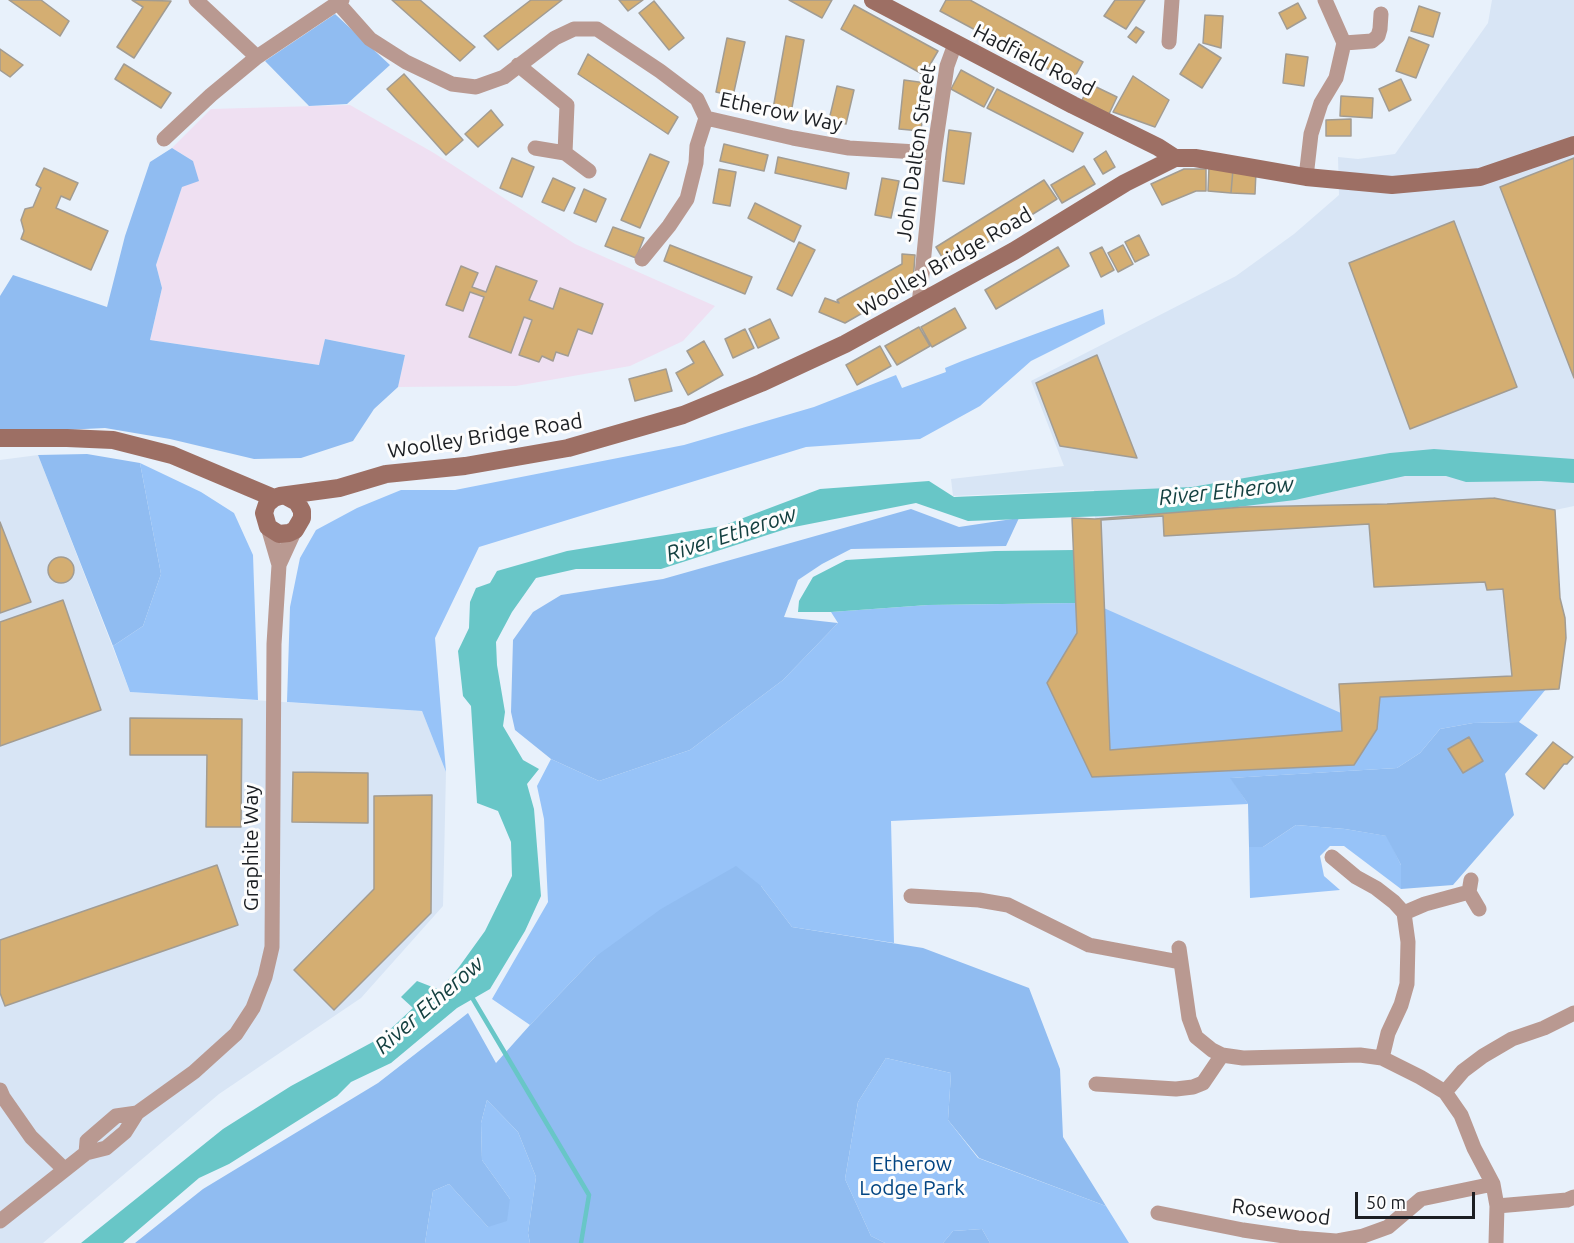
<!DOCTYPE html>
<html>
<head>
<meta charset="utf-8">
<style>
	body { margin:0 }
	#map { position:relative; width:1574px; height:1243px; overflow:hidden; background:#e8f1fb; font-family:Ubuntu,sans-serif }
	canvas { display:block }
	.scale { position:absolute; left:1355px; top:1192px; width:120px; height:27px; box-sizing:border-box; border:3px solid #1b1e22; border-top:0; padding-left:8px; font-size:18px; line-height:21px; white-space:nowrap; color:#1b1e22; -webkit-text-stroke:4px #fdfdfd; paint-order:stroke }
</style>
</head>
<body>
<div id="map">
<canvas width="1574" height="1243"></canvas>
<div class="scale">50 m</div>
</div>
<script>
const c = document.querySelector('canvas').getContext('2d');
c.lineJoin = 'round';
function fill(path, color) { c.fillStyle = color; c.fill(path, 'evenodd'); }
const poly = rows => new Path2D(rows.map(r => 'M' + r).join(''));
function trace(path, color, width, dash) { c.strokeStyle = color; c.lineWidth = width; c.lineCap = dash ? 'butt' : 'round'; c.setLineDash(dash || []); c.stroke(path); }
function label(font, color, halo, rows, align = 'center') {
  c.font = font + ' Ubuntu,sans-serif'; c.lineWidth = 6; c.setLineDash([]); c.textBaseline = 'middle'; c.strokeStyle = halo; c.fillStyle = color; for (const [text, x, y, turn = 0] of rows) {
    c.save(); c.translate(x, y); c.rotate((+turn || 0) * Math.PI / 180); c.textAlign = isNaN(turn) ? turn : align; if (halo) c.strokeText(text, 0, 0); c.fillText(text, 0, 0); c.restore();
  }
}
fill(poly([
	[1492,0,1574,0,1574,506,1555,510,1560,598,1565,618,1566,638,1559,689,1380,697,1377,729,1077,633,1072,518,1095,519,1094,490,953,496,951,479,1064,466,1031,381,1236,276,1294,234,1339,195,1338,157,1358,159,1395,154,1488,23],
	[38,455,130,692,422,711,446,772,443,906,361,998,219,1094,43,1243,0,1243,0,460]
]), '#d8e5f5');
fill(poly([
	[350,105,434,153,575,244,715,306,683,341,630,366,516,386,398,387,405,355,325,339,320,365,150,340,162,288,156,265,182,187,193,161,172,148,211,109]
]), '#efe0f2');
fill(poly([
	[1103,309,1105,324,1031,361,980,406,920,439,806,447,479,547,435,638,446,772,422,711,287,702,290,607,300,558,316,530,357,508,401,490,455,490,684,445,814,407,896,375,902,388,946,372,945,368,962,361],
	[140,463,201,492,234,513,253,555,258,700,130,692,113,646,143,626,161,574],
	[1076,603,1097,605,1377,729,1380,697,1546,689,1519,722,1473,723,1440,729,1420,753,1397,768,1231,778,1248,804,891,821,894,943,792,927,761,886,595,957,530,1025,492,999,548,902,544,819,537,786,551,759,599,781,690,750,783,680,838,623,831,612,928,605],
	[1296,825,1345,829,1387,836,1401,865,1401,889,1344,846,1330,846,1320,856,1324,876,1340,890,1250,898,1249,847,1263,847],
	[886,1058,951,1073,948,1120,978,1158,1106,1206,1129,1243,990,1243,982,1229,953,1231,943,1243,885,1243,871,1236,845,1179,858,1102],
	[487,1100,518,1132,536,1177,528,1233,530,1243,425,1243,433,1191,449,1184,488,1227,510,1199,482,1160,481,1123]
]), '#97c3f8');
fill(poly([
	[335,14,390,65,347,104,309,106,265,61],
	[172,148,193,161,199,181,182,187,156,265,162,288,150,340,319,365,325,339,405,355,398,387,374,409,353,441,301,458,254,459,170,439,105,428,0,433,0,296,13,275,107,307,125,236,150,162],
	[87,454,140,463,161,574,143,626,113,646,38,455],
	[911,509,959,527,1019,518,1006,546,851,549,822,564,798,580,784,617,838,623,783,680,690,750,599,781,551,759,515,730,511,712,513,640,533,612,561,595,663,579],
	[1519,722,1538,735,1505,774,1514,815,1453,885,1401,889,1401,865,1386,836,1345,829,1296,825,1263,847,1249,847,1248,804,1230,778,1397,768,1420,753,1440,729,1473,723],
	[736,866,761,886,792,927,923,948,1029,988,1060,1069,1063,1137,1106,1206,979,1158,948,1120,951,1073,886,1058,858,1102,845,1179,871,1236,885,1243,530,1243,528,1233,536,1177,518,1132,487,1100,481,1123,482,1160,510,1199,507,1221,488,1227,449,1184,433,1191,425,1243,135,1243,203,1189,378,1083,468,1013,496,1063,530,1025,595,957,661,909],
	[982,1229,990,1243,943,1243,953,1231]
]), '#90bcf1');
fill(poly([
	[1434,449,1574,459,1574,483,1541,481,1466,482,1446,476,1405,476,1295,500,1188,513,968,521,916,503,789,528,661,569,576,569,536,578,512,612,496,642,497,665,505,712,503,726,523,760,539,769,527,784,534,809,541,896,525,931,490,989,457,1008,391,1063,351,1082,337,1096,229,1164,199,1178,123,1243,81,1243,223,1129,291,1086,382,1037,413,1008,401,997,417,981,440,990,459,967,485,931,512,876,511,842,498,811,477,803,471,706,463,696,458,651,469,628,470,602,476,588,490,583,497,571,567,551,722,526,820,489,929,481,954,497,1192,487,1390,453],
	[1074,550,1076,603,928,605,831,612,798,612,799,601,813,577,846,560,995,551]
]), '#68c6c7');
trace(poly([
	[470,994,589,1195,581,1243]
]), '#68c6c7', 4.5);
const building = poly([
	[9,0,41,0,69,21,60,36,9,0],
	[132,0,171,1,134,58,117,47,143,7,132,0],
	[392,0,420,0,475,47,460,61,392,0],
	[531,0,562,0,498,50,484,36,531,0],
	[619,0,643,0,628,11,619,0],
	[789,0,832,0,822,18,789,0],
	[946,0,970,0,1083,62,1072,82,940,11,946,0],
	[1115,0,1145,0,1126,29,1104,16,1115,0],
	[654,1,684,38,669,50,639,13,654,1],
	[1298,3,1306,18,1287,29,1279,13,1298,3],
	[854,5,938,51,924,75,841,29,854,5],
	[1419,6,1440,13,1433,37,1411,31,1419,6],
	[1205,15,1223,16,1221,48,1203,43,1205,15],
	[1136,27,1144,32,1136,43,1128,37,1136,27],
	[786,36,804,40,791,113,773,109,786,36],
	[1409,37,1429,45,1416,78,1396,71,1409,37],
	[727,38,745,42,733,96,716,92,727,38],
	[1199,44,1221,58,1202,88,1180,74,1199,44],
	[0,49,23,65,10,77,0,70,0,49],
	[588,54,678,117,668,134,578,74,588,54],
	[1286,54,1308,57,1304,86,1283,83,1286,54],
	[124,64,171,93,161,108,115,79,124,64],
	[961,70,994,88,984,107,951,89,961,70],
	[404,74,463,140,446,155,387,89,404,74],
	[1133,76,1169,100,1155,127,1113,112,1133,76],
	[1401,79,1411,100,1389,111,1379,89,1401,79],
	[904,80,926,83,921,131,899,129,904,80],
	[1090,84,1117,97,1109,114,1082,100,1090,84],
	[837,86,854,90,846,124,829,120,837,86],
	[997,89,1083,133,1073,152,987,108,997,89],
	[1341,96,1373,98,1372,118,1340,116,1341,96],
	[491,110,503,125,478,147,465,134,491,110],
	[1351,119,1351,136,1326,136,1326,120,1351,119],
	[949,130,971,133,964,184,943,181,949,130],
	[724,144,768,155,764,171,720,161,724,144],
	[1106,151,1115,167,1103,174,1094,159,1106,151],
	[650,154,669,162,640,228,621,220,650,154],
	[778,157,849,173,846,189,775,173,778,157],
	[512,158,534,167,522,197,500,188,512,158],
	[1574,158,1574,378,1500,187,1574,158],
	[1084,166,1095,184,1062,203,1051,185,1084,166],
	[1209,167,1233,169,1231,193,1208,191,1209,167],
	[44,168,78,183,70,200,61,196,56,208,108,231,91,270,21,239,24,231,21,220,25,209,33,207,41,188,36,185,44,168],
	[719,169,736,172,730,206,713,203,719,169],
	[1184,169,1206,169,1206,191,1196,191,1162,205,1151,184,1184,169],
	[1233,169,1256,171,1255,194,1231,193,1233,169],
	[553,178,575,188,564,211,542,202,553,178],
	[882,178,899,181,891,218,875,215,882,178],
	[1044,180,1057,199,948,267,936,247,1044,180],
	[584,189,606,199,596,222,574,213,584,189],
	[755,203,801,226,794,242,748,218,755,203],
	[1454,221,1517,387,1410,429,1349,263,1454,221],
	[613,227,644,238,636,258,605,246,613,227],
	[1139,235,1149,255,1135,262,1125,242,1139,235],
	[799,242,815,250,792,296,777,289,799,242],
	[670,245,752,277,745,294,664,261,670,245],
	[1123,245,1133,264,1118,272,1108,253,1123,245],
	[1058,247,1069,266,996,309,985,290,1058,247],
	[1102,247,1114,270,1101,277,1090,253,1102,247],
	[902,254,915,255,913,284,845,323,819,312,825,298,839,303,837,300,902,264,902,254],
	[461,266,478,273,472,287,486,292,496,266,537,281,529,300,553,309,560,288,603,304,592,334,578,329,568,356,556,352,553,361,542,356,539,362,519,355,532,320,524,317,511,353,469,337,484,297,470,292,463,311,446,305,461,266],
	[955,308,966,328,932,347,921,327,955,308],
	[770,319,779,338,758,348,749,329,770,319],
	[919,327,930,346,897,365,885,346,919,327],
	[745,329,754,348,733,358,725,339,745,329],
	[704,341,723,375,688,395,676,373,694,363,687,351,704,341],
	[880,346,891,366,857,385,846,365,880,346],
	[1097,355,1137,458,1060,446,1036,383,1097,355],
	[666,369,672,391,635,401,629,379,666,369],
	[1494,498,1555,510,1560,598,1565,618,1566,638,1559,689,1380,697,1377,729,1354,765,1092,777,1047,683,1077,633,1072,518,1095,519,1243,507,1387,504,1494,498],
	[1163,516,1164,536,1369,524,1374,587,1485,582,1487,590,1503,589,1512,676,1339,684,1342,731,1110,750,1101,520,1163,516],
	[0,522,31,602,0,613,0,522],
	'48 570a13 13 0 1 1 26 0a13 13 0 1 1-26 0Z',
	[63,600,101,710,0,746,0,622,63,600],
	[130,718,242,719,241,827,206,827,207,755,130,755,130,718],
	[1469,737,1483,761,1463,773,1448,749,1469,737],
	[1553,742,1573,757,1567,764,1564,764,1544,789,1526,774,1553,742],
	[293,772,368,773,368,823,292,822,293,772],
	[432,795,431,913,334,1010,294,970,374,889,374,796,432,795],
	[217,865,238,925,5,1006,0,993,0,940,217,865]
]);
fill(building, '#d4ae72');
trace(building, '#a29c92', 1.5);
trace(poly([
	[196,0,257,57],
	[338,3,370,39,406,62,452,84,476,87,504,77,555,38,574,29,597,29,660,71,697,99,706,118,793,138,849,148,934,153],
	[1169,42,1172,0],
	[1344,43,1372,41,1378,36,1380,29,1381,14],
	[518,65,567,105,565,153],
	[164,139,211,95,257,57,342,0],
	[535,148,565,153,589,171],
	[1306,177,1311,134,1321,103,1336,78,1344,43,1325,0],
	[642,259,669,226,687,199,696,163,697,146,706,118],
	[919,305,934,153,947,66,955,44],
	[268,527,279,565],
	[1332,857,1356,877,1376,888,1394,902,1404,913,1408,942,1407,984,1401,1005,1388,1033,1382,1058],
	[1469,892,1479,909],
	[911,896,979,900,1008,905,1089,945,1180,962],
	[1404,913,1425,904,1469,892,1471,880],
	[1179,948,1189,1018,1196,1037,1212,1050,1222,1055,1243,1058,1360,1055,1382,1058,1420,1077,1445,1092,1461,1115,1474,1148,1493,1184,1497,1206,1496,1243],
	[1096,1084,1176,1089,1193,1087,1203,1083,1222,1055],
	[0,1090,3,1097,31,1137,64,1169],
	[1445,1092,1463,1071,1483,1056,1512,1039,1544,1028,1574,1013],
	[86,1153,87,1141,116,1116,137,1113],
	[1497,1206,1567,1200,1574,1197],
	[1158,1213,1243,1230,1298,1238,1336,1241,1363,1236,1388,1227,1421,1199,1493,1184],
	[0,1221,86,1153,106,1148,125,1132,137,1113,194,1072,236,1034,253,1008,265,977,272,947,274,644,279,565,295,530]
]), '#b99991', 15);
trace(poly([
	[873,0,1073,105,1158,147,1175,158],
	[0,438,67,438,113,440,172,455,274,498],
	[286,496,297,502,302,511,302,518,295,530,289,533,279,534,268,527,264,513,267,504,274,498,280,496,339,488,386,474,465,466,568,448,683,415,761,383,845,344,1014,251,1125,183,1175,158,1195,158,1219,162,1306,177,1392,185,1480,177,1574,145]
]), '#9d6f64', 18);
label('21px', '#1b1e22', '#fdfdfd', [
	["Hadfield Road",1034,60,27],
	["Etherow Way",781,112,12],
	["John Dalton Street",916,153,-82],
	["Woolley Bridge Road",945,262,-30],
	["Woolley Bridge Road",485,436,-9],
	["Graphite Way",251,848,-90],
	["Rosewood",1281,1212,7]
]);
label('21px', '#034582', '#fdfdfd', [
	["Etherow",912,1164],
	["Lodge Park",912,1188]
]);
label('italic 22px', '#144040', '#fdfdfd', [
	["River Etherow",1226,491,-6],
	["River Etherow",731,534,-18],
	["River Etherow",429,1005,-41]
]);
</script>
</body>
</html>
